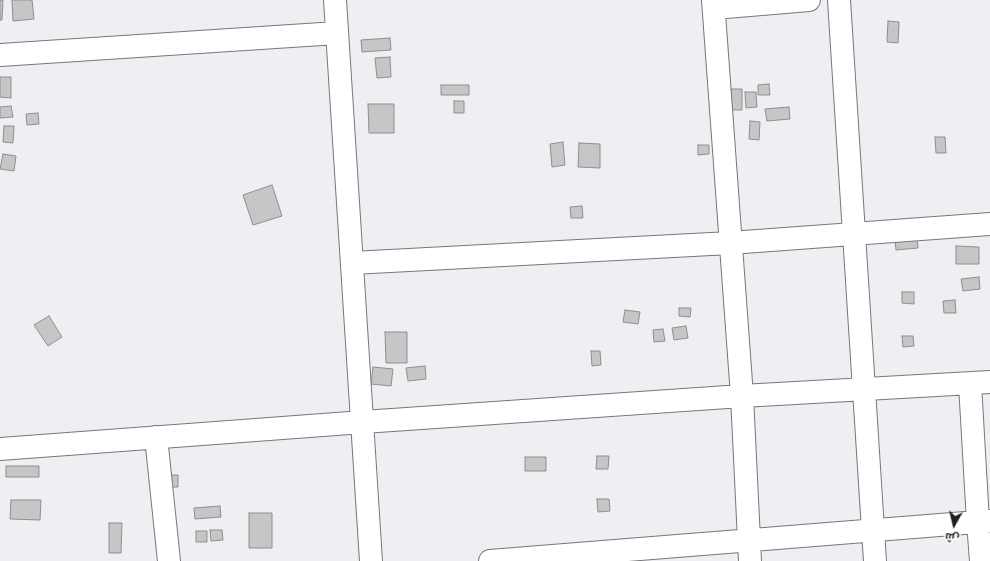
<!DOCTYPE html>
<html>
<head>
<meta charset="utf-8">
<style>
	body { margin:0 }
	#map { position:relative; width:990px; height:561px; overflow:hidden; background:#eeeff2; font-family:Overpass,Cairo,sans-serif }
	canvas { display:block }
	.north { position:absolute; left:934px; top:505px; width:40px; height:40px; -webkit-text-stroke:3px #fff; paint-order:stroke; rotate:188deg; font-size:11px; font-weight:700; line-height:16px; text-align:center; color:#202021 }
	.north::after { content:''; display:block; margin:auto; width:14px; height:18px; background:#202021; clip-path:polygon(50% 0,100% 100%,50% 72%,0 100%) }
</style>
</head>
<body>
<div id="map">
<canvas width="990" height="561"></canvas>
<div class="north">ش</div>
</div>
<script>
const c = document.querySelector('canvas').getContext('2d');
c.lineJoin = 'round';
function fill(path, color) { c.fillStyle = color; c.fill(path, 'evenodd'); }
const poly = rows => new Path2D(rows.map(r => 'M' + r).join(''));
function trace(path, color, width, dash) { c.strokeStyle = color; c.lineWidth = width; c.lineCap = dash ? 'butt' : 'round'; c.setLineDash(dash || []); c.stroke(path); }
const building = poly([
	[0,0,3,0,2,20,0,20,0,0],
	[12,0,32,0,34,19,13,21,12,0],
	[888,21,899,22,898,43,887,42,888,21],
	[390,38,391,50,362,52,361,40,390,38],
	[390,57,391,77,377,78,375,58,390,57],
	[0,77,11,77,11,98,0,97,0,77],
	[769,84,770,95,758,95,758,85,769,84],
	[441,85,469,85,469,95,441,95,441,85],
	[731,89,742,89,742,110,731,110,731,89],
	[745,92,756,92,757,107,746,108,745,92],
	[454,101,464,101,464,113,454,113,454,101],
	[368,104,394,104,394,133,369,133,368,104],
	[11,106,13,117,0,118,0,107,11,106],
	[789,107,790,119,767,121,765,109,789,107],
	[38,113,39,124,27,125,26,114,38,113],
	[750,121,760,122,759,140,749,139,750,121],
	[4,126,14,126,13,143,3,142,4,126],
	[935,137,945,137,946,153,936,153,935,137],
	[563,142,565,165,552,167,550,144,563,142],
	[579,143,600,144,600,168,578,167,579,143],
	[698,145,709,145,709,154,698,155,698,145],
	[3,154,16,156,14,171,0,169,3,154],
	[272,185,282,216,253,225,243,195,272,185],
	[582,206,583,218,571,218,570,207,582,206],
	[917,236,918,248,896,250,895,239,917,236],
	[956,246,979,247,979,264,956,264,956,246],
	[979,277,980,289,963,291,961,279,979,277],
	[902,292,914,292,914,304,902,303,902,292],
	[955,300,956,313,944,313,943,301,955,300],
	[679,308,691,308,690,317,679,316,679,308],
	[625,310,640,312,638,324,623,322,625,310],
	[49,316,62,337,48,346,34,325,49,316],
	[686,326,688,338,674,340,672,328,686,326],
	[663,329,665,341,654,342,653,330,663,329],
	[385,332,407,332,407,363,386,363,385,332],
	[902,336,913,336,914,346,903,347,902,336],
	[591,351,600,351,601,365,592,366,591,351],
	[425,366,426,379,408,381,406,368,425,366],
	[373,367,393,369,391,386,371,384,373,367],
	[597,456,609,456,608,469,596,469,597,456],
	[525,457,546,457,546,471,525,471,525,457],
	[6,466,39,466,39,477,6,477,6,466],
	[167,475,178,475,178,487,167,487,167,475],
	[597,499,609,499,610,511,598,512,597,499],
	[11,500,41,500,40,520,10,519,11,500],
	[220,506,221,517,195,519,194,508,220,506],
	[249,513,272,513,272,548,249,548,249,513],
	[109,523,122,523,121,553,109,553,109,523],
	[210,530,222,530,223,540,211,541,210,530],
	[196,531,207,531,207,542,196,542,196,531]
]);
fill(building, '#c8c5c7');
trace(building, '#908d8f', 1);
const minor = poly([
	[335,0,371,561],
	[713,0,742,396,750,561],
	[839,0,875,561],
	[714,8,809,0],
	[0,55,337,33],
	[352,263,730,243,990,224],
	[970,384,978,522,981,561],
	[156,437,169,561],
	[0,449,363,422,742,396,990,382],
	[490,561,990,521]
]);
trace(minor, '#77777a', 24);
trace(minor, '#fff', 22);
</script>
</body>
</html>
